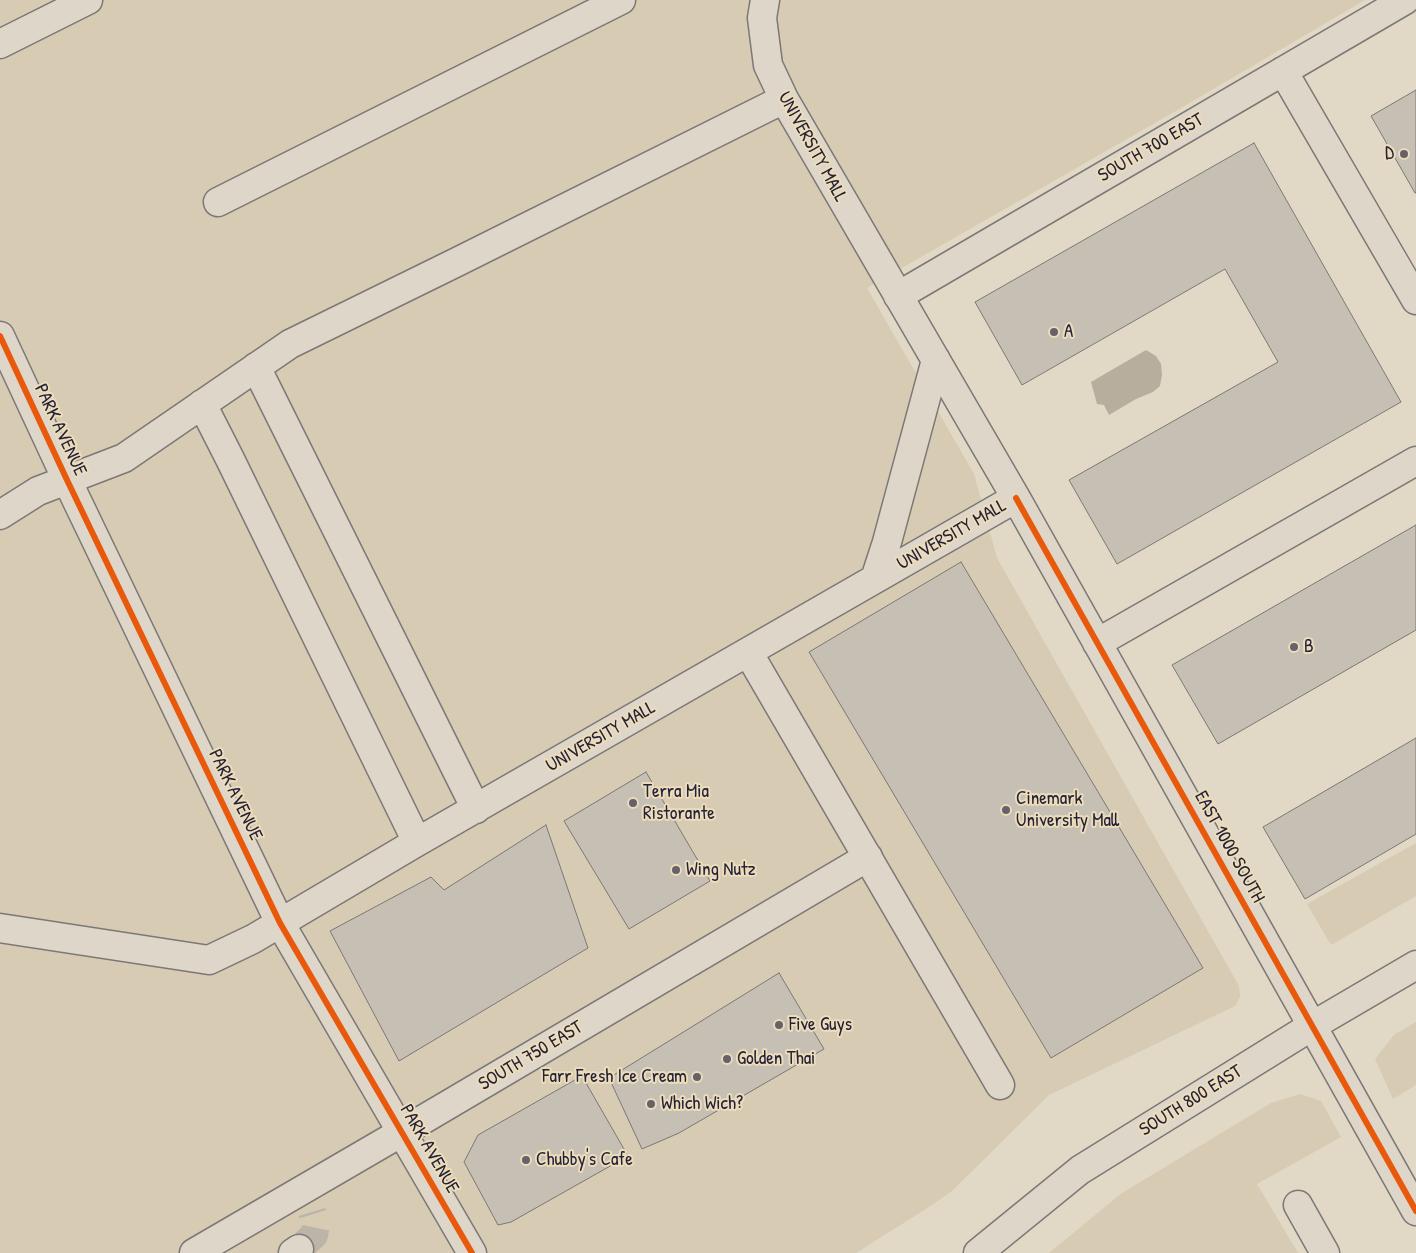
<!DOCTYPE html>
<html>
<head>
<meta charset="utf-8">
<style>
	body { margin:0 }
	canvas { display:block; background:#e1d8c5 }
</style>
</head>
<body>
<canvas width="1416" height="1253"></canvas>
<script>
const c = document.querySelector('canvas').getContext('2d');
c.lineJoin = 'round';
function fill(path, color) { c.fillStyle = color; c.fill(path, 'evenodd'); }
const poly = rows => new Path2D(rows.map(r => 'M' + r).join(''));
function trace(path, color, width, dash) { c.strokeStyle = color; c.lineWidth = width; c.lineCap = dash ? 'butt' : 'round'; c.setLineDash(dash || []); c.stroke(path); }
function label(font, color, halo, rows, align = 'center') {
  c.font = font + ' "Patrick Hand",sans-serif'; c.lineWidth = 4; c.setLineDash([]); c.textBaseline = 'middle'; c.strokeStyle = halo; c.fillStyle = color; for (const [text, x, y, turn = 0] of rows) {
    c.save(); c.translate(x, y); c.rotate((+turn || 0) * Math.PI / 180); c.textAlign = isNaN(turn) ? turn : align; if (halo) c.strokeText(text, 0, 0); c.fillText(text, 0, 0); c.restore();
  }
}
fill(poly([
	[0,0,1365,0,1181,108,867,288,974,474,997,558,1239,986,1240,997,1235,1006,1049,1095,952,1191,929,1207,856,1253,0,1253]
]), '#d7cbb4');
fill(poly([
	[799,0,880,0,880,17,827,46,824,54,878,23,889,25,900,31,965,146,965,158,960,168,913,197,901,196,890,192,819,72,820,62,824,54,806,49,798,36],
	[1416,843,1416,896,1331,945,1307,904],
	[1416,1022,1416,1085,1393,1099,1375,1059,1394,1035],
	[1300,1094,1321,1101,1341,1137,1257,1184,1298,1253,1049,1253,1122,1193,1271,1103]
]), '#d8cbb4');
fill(poly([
	[1146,350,1156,356,1161,364,1162,375,1160,386,1153,392,1136,399,1109,415,1104,405,1097,404,1091,382]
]), '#b8ae9e');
const building = poly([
	[1416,90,1416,193,1415,193,1371,116,1416,90],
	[1254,143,1401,402,1117,564,1069,480,1278,362,1225,269,1022,385,975,302,1254,143],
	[1416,525,1416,630,1218,744,1172,665,1416,525],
	[961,562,1203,968,1051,1058,809,652,961,562],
	[1416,738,1416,834,1305,899,1263,827,1416,738],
	[646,772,710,881,629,929,564,821,646,772],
	[546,825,588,948,399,1061,330,931,431,877,444,890,546,825],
	[779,973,824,1049,679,1133,642,1149,609,1078,779,973],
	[582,1076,628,1156,511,1222,498,1225,464,1162,478,1135,582,1076]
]);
fill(building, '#c6bfb3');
trace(building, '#7c7875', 1);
trace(poly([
	[299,1249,314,1235,316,1225,312,1212]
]), '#bbb4a9', 28, [28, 14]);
const minor = poly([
	[765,0,762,18,768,65,784,99,1016,498,1416,1211],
	[0,44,88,0],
	[1283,71,1416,300],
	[218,202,621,0],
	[898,296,1405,0],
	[0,336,67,480,280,923,472,1253],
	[256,367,476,809],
	[202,404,230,459,417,842],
	[0,515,38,491,124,458,290,344,455,263,784,99],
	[875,579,887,542,936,360],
	[1097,643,1416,461],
	[748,652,1000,1085],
	[0,928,209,960,253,939,280,923,417,842,1016,498],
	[1298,1205,1325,1253],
	[194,1253,402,1132,868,857],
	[293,1253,299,1249]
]);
const major = poly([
	[978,1253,1080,1170,1312,1026,1416,965]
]);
trace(minor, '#7c7875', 31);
trace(major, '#7c7875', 31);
trace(minor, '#ddd6c9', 28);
trace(major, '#ddd6c9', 28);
trace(poly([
	[0,336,67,480,280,923,472,1253],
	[1016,498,1416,1211]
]), '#e8590c', 6);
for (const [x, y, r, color] of [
	[1404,154,5,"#65626b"],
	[1054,332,5,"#65626b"],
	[1294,647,5,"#65626b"],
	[633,803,5,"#65626b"],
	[1006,810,5,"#65626b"],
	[676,870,5,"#65626b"],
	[779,1025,5,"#65626b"],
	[727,1059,5,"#65626b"],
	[697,1077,5,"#65626b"],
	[651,1104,5,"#65626b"],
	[526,1160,5,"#65626b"]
]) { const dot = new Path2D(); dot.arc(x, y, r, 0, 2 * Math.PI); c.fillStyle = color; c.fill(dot); trace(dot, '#eddcb9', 2); }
label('19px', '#22223b', '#eddcb9', [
	["UNIVERSITY MALL",812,147,61],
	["SOUTH 700 EAST",1151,148,-30],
	["PARK AVENUE",60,430,65],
	["UNIVERSITY MALL",952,535,-30],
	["UNIVERSITY MALL",601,737,-30],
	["PARK AVENUE",235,795,64],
	["EAST 1000 SOUTH",1229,847,61],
	["SOUTH 750 EAST",531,1056,-31],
	["SOUTH 800 EAST",1191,1101,-32],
	["PARK AVENUE",429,1149,60]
]);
label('19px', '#22223b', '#eddcb9', [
	["D",1394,154,"right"],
	["A",1064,332],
	["B",1304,647],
	["Terra Mia",643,792],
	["Ristorante",643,814],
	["Cinemark",1016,799],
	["University Mall",1016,821],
	["Wing Nutz",686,870],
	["Five Guys",789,1025],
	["Golden Thai",737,1059],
	["Farr Fresh Ice Cream",687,1077,"right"],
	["Which Wich?",661,1104],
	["Chubby's Cafe",536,1160]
], 'left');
</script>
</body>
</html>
